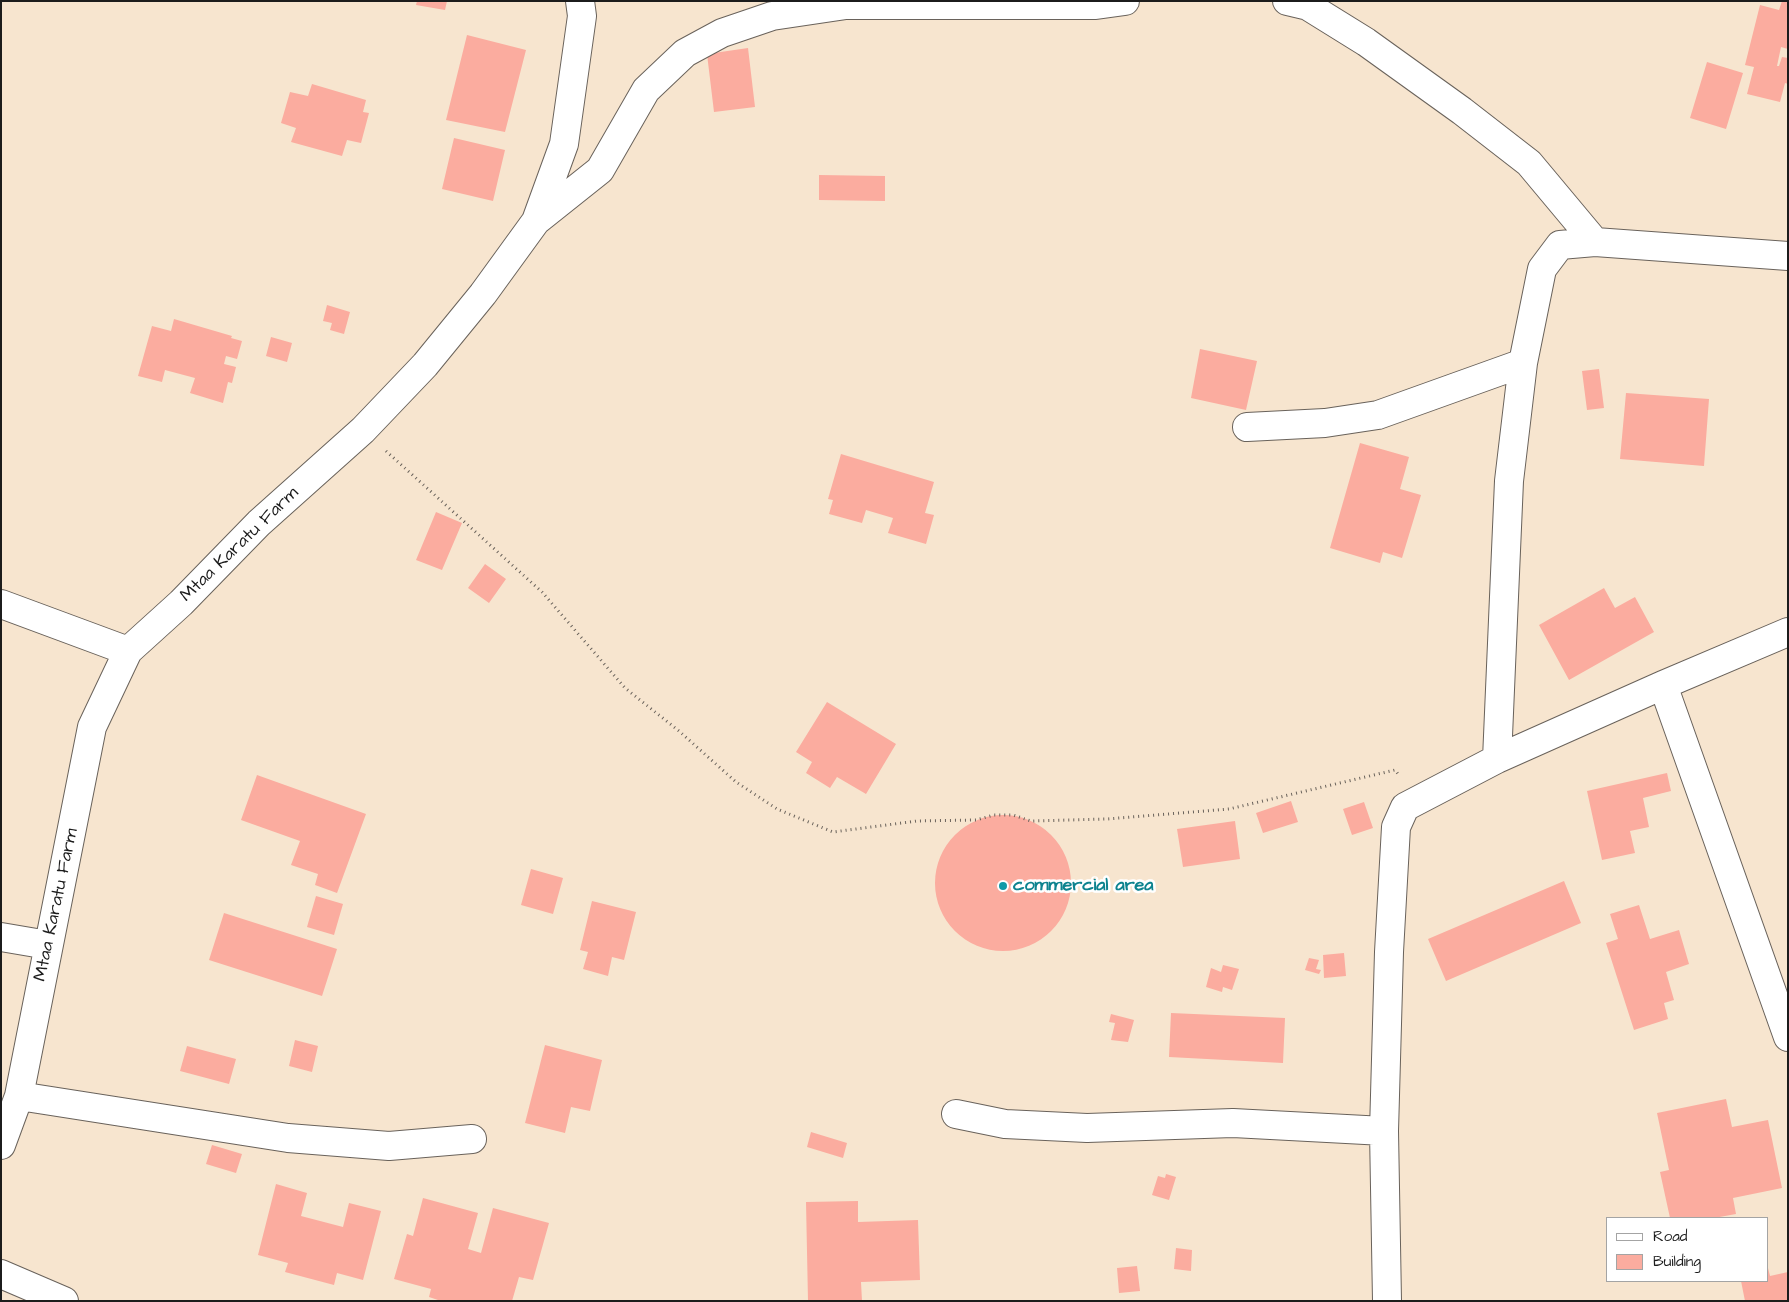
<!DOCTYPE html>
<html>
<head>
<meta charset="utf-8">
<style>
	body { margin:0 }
	#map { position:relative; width:1789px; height:1302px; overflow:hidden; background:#f7e5cf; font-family:"Architects Daughter",sans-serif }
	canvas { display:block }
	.frame { position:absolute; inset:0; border:2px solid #1c1c1c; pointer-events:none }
	.legend { position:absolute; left:1606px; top:1217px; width:162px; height:65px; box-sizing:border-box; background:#fff; border:1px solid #a4a4a4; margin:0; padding:6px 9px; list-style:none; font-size:15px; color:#1c1c1c }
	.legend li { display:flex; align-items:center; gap:10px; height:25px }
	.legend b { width:25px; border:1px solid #a4a4a4 }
</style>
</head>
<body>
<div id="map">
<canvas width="1789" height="1302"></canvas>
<div class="frame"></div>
<ul class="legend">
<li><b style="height:6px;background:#fff"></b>Road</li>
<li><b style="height:14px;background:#fbac9f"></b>Building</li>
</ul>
</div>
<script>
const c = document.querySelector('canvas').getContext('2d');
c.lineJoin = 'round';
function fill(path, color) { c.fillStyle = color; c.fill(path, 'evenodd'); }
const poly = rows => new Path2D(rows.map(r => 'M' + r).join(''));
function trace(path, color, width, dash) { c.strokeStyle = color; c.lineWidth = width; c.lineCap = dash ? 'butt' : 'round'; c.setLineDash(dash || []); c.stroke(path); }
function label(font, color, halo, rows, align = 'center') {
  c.font = font + ' "Architects Daughter",sans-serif'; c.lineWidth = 5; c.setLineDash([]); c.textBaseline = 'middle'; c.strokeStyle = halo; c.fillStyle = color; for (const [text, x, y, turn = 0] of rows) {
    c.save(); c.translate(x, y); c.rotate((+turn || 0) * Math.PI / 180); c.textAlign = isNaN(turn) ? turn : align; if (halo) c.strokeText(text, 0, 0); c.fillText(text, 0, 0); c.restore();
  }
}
fill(poly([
	[417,1,447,1,445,10,416,5],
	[1782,1,1788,1,1788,49,1781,47,1777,66,1779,66,1782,57,1788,58,1788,84,1785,83,1780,102,1747,94,1754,67,1745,65,1760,5,1779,10],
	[467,35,526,50,505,132,446,120],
	[748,48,755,107,714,112,707,54],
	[1707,62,1743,73,1726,129,1690,118],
	[312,84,366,100,363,112,369,113,361,143,347,140,342,156,291,142,296,128,281,123,290,92,308,96],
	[454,138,505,150,493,201,442,189],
	[819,175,885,176,885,201,819,200],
	[327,305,350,312,344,334,330,330,332,323,323,321],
	[174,319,232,336,231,338,242,341,237,359,226,356,224,364,236,367,232,383,228,382,223,403,190,393,195,378,165,370,162,382,138,376,152,326,171,331],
	[271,337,292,343,287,362,266,356],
	[1200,349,1257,361,1246,410,1191,398],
	[1599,369,1604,408,1587,410,1582,371],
	[1626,393,1709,399,1704,466,1620,459],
	[1360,443,1409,457,1400,489,1421,495,1402,558,1383,552,1380,563,1330,548],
	[841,454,934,482,925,513,934,515,926,544,888,533,893,518,866,510,862,523,829,514,833,500,828,499],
	[436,512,462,523,442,570,416,560],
	[485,564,506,579,489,603,468,588],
	[1604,588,1615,608,1635,597,1654,632,1569,680,1539,625],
	[827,702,896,744,866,794,837,777,830,788,806,773,812,762,796,752],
	[1667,773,1671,791,1643,798,1649,827,1630,831,1635,853,1602,860,1587,791],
	[257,775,366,814,337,893,315,885,318,874,291,865,300,841,241,820],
	[1291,801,1298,822,1263,833,1256,813],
	[1364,802,1373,828,1352,835,1343,809],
	'935 883a68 68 0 1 1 136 0a68 68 0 1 1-136 0Z',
	[1235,821,1240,859,1183,867,1177,829],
	[531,869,563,878,553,914,521,905],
	[1564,881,1581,923,1446,981,1428,939],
	[316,896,343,904,334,935,307,927],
	[592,901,636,912,624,960,612,957,608,976,583,969,588,952,580,950],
	[1639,905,1650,939,1679,930,1689,964,1666,972,1674,1000,1664,1003,1668,1019,1634,1030,1606,943,1618,939,1610,914],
	[224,913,337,949,322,996,209,960],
	[1344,953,1346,976,1324,978,1323,955],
	[1309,958,1319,960,1316,969,1321,970,1319,974,1305,970],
	[1223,965,1239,969,1232,990,1223,987,1222,992,1206,987,1211,968,1221,972],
	[1171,1013,1285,1018,1283,1063,1169,1057],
	[1111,1014,1134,1020,1128,1042,1111,1040,1115,1023,1109,1022],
	[295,1040,318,1046,312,1072,289,1066],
	[545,1045,602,1060,590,1111,571,1107,565,1133,525,1123],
	[187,1046,236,1059,229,1084,180,1071],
	[1726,1099,1732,1127,1768,1120,1782,1188,1733,1198,1736,1214,1714,1218,1670,1218,1660,1172,1669,1170,1657,1113],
	[811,1132,847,1143,843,1158,807,1147],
	[212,1145,242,1154,236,1173,206,1164],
	[1166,1174,1176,1177,1169,1200,1152,1195,1158,1176,1165,1178],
	[276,1184,307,1193,301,1216,343,1227,349,1203,381,1211,363,1280,337,1273,334,1285,285,1272,288,1263,258,1255],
	[423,1198,478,1213,468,1249,481,1253,493,1208,549,1223,533,1280,519,1277,512,1301,441,1301,429,1297,431,1289,394,1279,407,1234,413,1236],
	[858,1201,858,1222,918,1220,920,1280,861,1282,862,1301,808,1301,806,1202],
	[1176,1248,1192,1250,1191,1271,1174,1269],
	[1137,1266,1140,1291,1119,1293,1117,1268],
	[1768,1268,1770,1276,1788,1272,1788,1301,1745,1301,1741,1281,1768,1281]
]), '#fbac9f');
const street = poly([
	[1287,1,1308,6,1366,42,1462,111,1529,163,1595,242],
	[536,221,600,170,646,90,685,53,722,33,772,16,846,5,1096,5,1125,1],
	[1247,427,1325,423,1378,415,1523,363],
	[1,604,128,651],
	[1663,685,1788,1037],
	[1497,759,1509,481,1523,363,1542,269,1560,245,1595,242,1788,256],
	[1,937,48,945],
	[19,1096,288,1138,389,1146,472,1139],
	[956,1114,1005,1124,1087,1128,1233,1123,1384,1131],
	[1,1145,19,1096,92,727,128,651,181,603,259,523,363,430,425,365,483,294,536,221,564,144,582,16,580,1],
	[1,1274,64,1301],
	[1387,1301,1384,1131,1389,952,1396,827,1405,807,1497,759,1663,685,1788,632]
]);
trace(street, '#69625b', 30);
trace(poly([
	[386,451,542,592,625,688,679,731,736,782,777,809,833,832,917,821,976,820,994,815,1013,815,1031,821,1107,819,1229,809,1395,770,1398,774]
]), '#69625b', 3, [1, 4]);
trace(street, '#fff', 28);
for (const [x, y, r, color] of [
	[1003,886,5,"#0f9aa8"]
]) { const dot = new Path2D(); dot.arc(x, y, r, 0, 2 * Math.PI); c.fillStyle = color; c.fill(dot); trace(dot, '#fff', 2); }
label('18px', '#1c1c1c', '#fff', [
	["Mtaa Karatu Farm",240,545,-44],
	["Mtaa Karatu Farm",57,905,-78]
]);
label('bold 18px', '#0d838f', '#fff', [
	["commercial area",1013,886]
], 'left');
</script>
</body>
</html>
